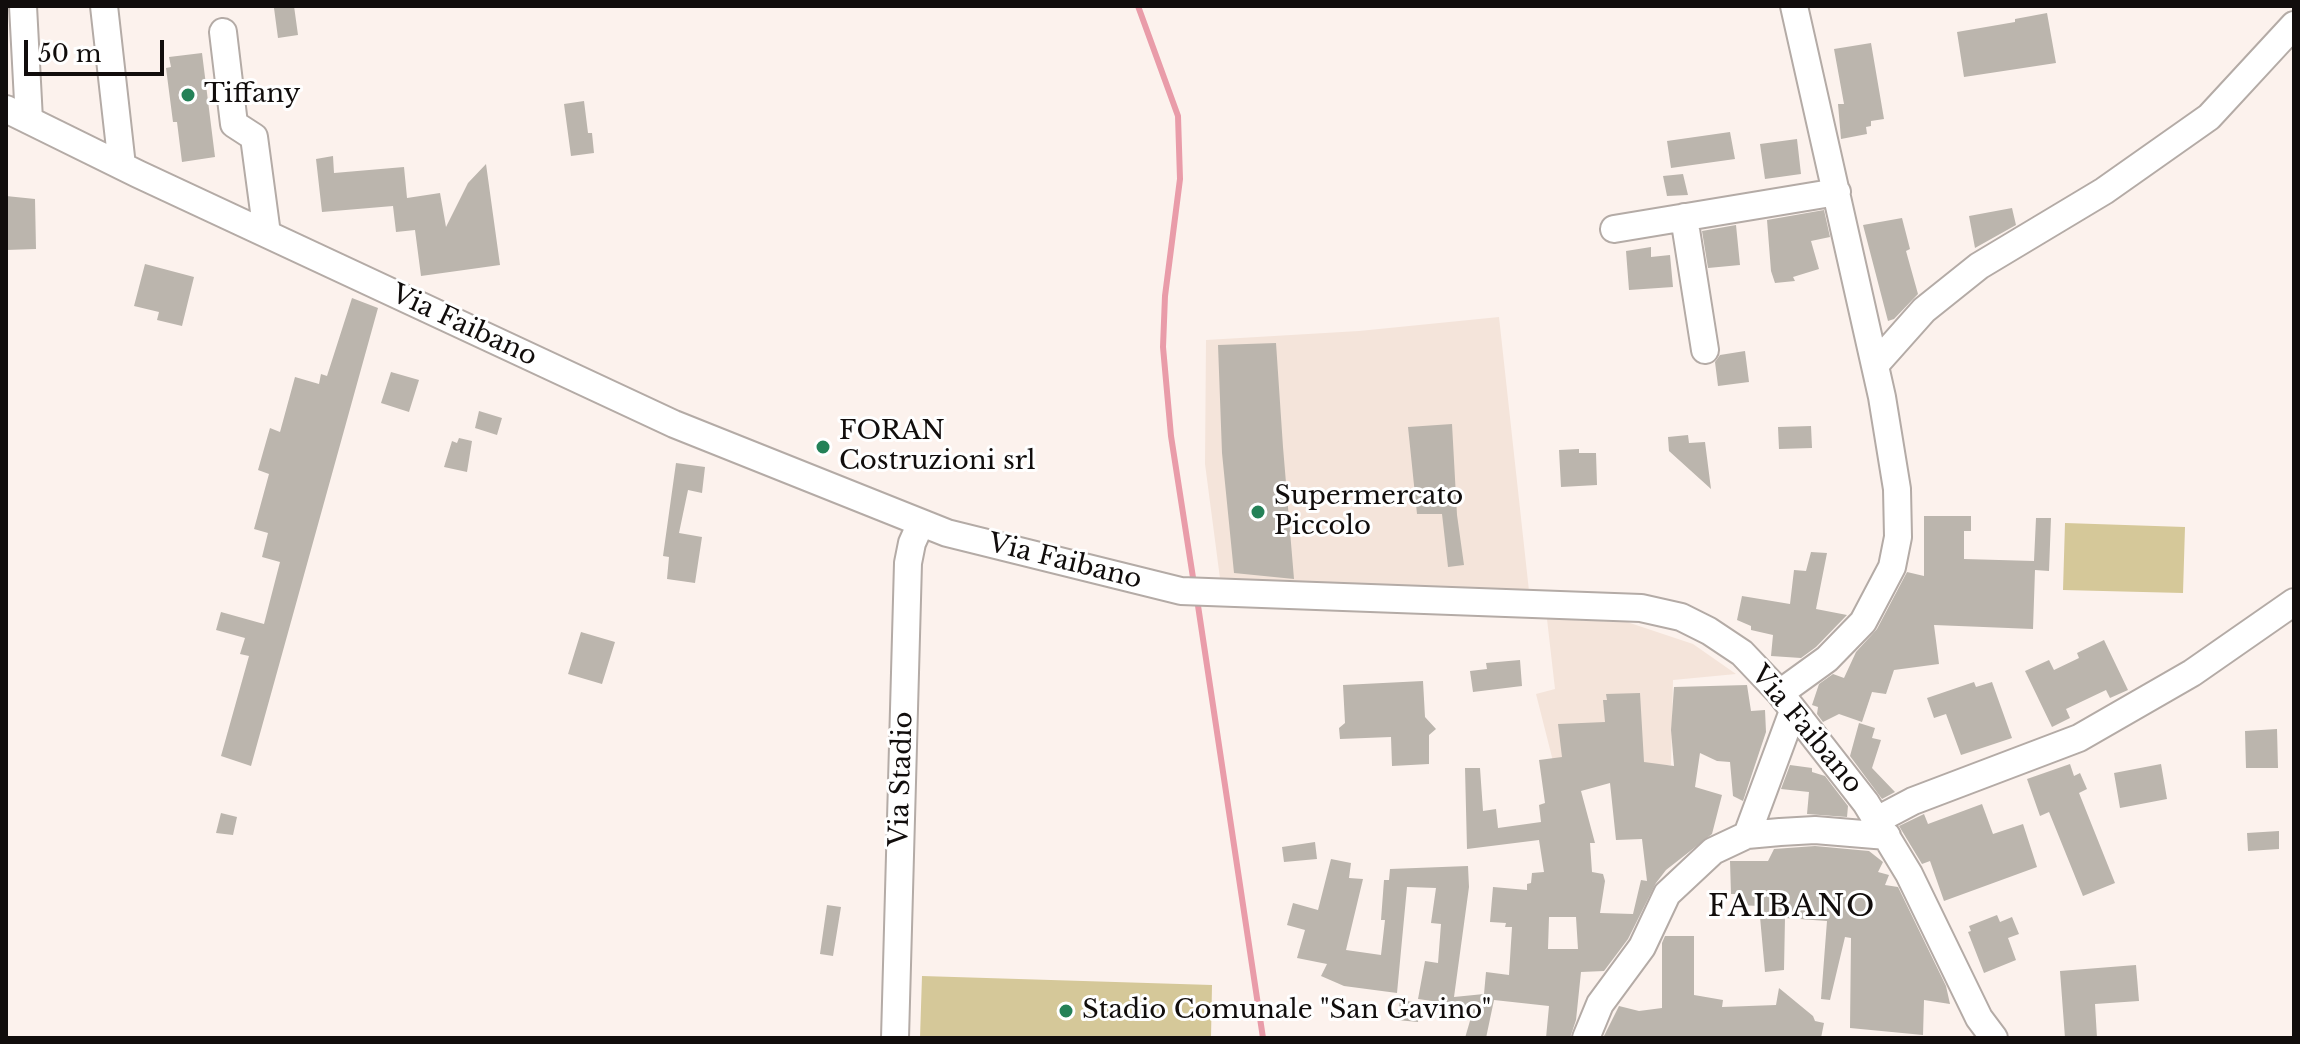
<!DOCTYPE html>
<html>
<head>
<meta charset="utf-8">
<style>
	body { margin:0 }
	#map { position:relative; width:2300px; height:1044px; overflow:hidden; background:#fcf2ed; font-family:"Libre Baskerville",serif }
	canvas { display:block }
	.frame { position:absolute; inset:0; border:8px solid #110d0c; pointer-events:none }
	.scale { position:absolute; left:24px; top:40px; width:140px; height:36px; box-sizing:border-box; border:4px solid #110d0c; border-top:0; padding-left:10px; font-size:24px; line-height:28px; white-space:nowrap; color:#110d0c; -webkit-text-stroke:6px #fff; paint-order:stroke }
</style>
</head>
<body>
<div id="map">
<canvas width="2300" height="1044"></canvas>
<div class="frame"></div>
<div class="scale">50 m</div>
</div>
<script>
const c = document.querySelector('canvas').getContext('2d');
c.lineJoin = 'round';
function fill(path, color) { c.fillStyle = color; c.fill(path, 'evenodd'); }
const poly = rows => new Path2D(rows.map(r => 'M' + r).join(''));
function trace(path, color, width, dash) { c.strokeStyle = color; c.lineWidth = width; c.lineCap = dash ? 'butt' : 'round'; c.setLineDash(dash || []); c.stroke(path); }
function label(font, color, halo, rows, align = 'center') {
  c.font = font + ' "Libre Baskerville",serif'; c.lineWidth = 6; c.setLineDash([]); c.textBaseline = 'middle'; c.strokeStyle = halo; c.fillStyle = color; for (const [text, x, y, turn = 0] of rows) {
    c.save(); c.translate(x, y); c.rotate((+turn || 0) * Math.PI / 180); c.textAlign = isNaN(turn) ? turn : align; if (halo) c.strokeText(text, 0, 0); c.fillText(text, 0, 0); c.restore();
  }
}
fill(poly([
	[1499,317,1529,591,1221,586,1205,464,1206,340,1359,331],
	[1547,619,1627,622,1693,644,1736,674,1673,680,1671,765,1557,777,1536,694,1555,689]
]), '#f4e4da');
fill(poly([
	[2065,523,2185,527,2183,593,2063,590],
	[922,976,1212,985,1211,1038,920,1038]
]), '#d5c899');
trace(poly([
	[1138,6,1178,116,1180,179,1165,296,1163,347,1171,436,1194,584],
	[1197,599,1263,1038]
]), '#e99ca9', 6);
fill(poly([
	[285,6,294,6,298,35,278,38,274,8],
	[2047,13,2056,63,1964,77,1957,32,2015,22,2015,19],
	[1871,43,1884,119,1871,121,1871,126,1866,127,1867,134,1841,139,1838,104,1844,104,1834,49],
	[202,53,215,157,182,162,177,122,173,122,166,68,171,67,169,57],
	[584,101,588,133,592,133,594,153,571,156,564,104],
	[1730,132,1735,159,1671,168,1667,141],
	[1797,139,1801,174,1765,179,1760,144],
	[333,156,334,173,404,167,407,198,440,193,446,227,468,183,486,164,500,265,421,276,415,230,396,232,393,206,322,212,316,159],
	[1683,174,1688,195,1667,196,1663,176],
	[6,196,35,199,36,249,6,250],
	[2012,208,2016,225,1975,248,1969,216],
	[1824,210,1830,237,1811,241,1819,269,1793,277,1795,281,1775,283,1771,271,1767,220],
	[1902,218,1910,249,1906,251,1918,294,1894,319,1888,321,1863,225],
	[1736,225,1740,265,1708,268,1702,231],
	[1651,247,1651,257,1670,255,1673,287,1629,290,1626,251],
	[145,264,194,277,182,326,157,320,159,312,134,306],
	[352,298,378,308,251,766,221,756,249,656,240,654,245,638,216,630,221,612,264,624,280,562,262,557,268,533,254,529,269,474,258,470,270,428,280,432,295,377,319,384,321,374,327,376],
	[1276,343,1283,447,1294,579,1234,573,1222,453,1218,345],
	[1745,351,1749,382,1718,386,1715,362,1720,355],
	[391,372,419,380,409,412,381,403],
	[479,411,502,418,497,435,475,428],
	[1452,424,1457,515,1464,565,1448,567,1442,514,1417,514,1408,427],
	[1811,426,1812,448,1779,449,1778,427],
	[1688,435,1689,443,1705,442,1711,489,1669,451,1668,437],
	[459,438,472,441,467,472,444,467,452,441,457,443],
	[1579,449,1579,453,1596,453,1597,485,1561,487,1559,450],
	[676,463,705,467,702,493,688,490,679,533,702,537,695,583,667,579,669,557,663,556],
	[1924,516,1971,516,1971,531,1964,531,1964,559,2034,561,2036,518,2051,518,2049,571,2035,570,2033,629,1934,625,1939,664,1894,670,1886,694,1872,692,1862,722,1839,714,1823,722,1817,714,1818,707,1812,705,1819,684,1833,674,1844,678,1856,652,1877,629,1907,572,1924,576],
	[1811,552,1827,553,1816,609,1847,615,1816,647,1801,658,1771,656,1773,635,1751,630,1751,626,1737,620,1742,596,1790,604,1794,570,1806,571],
	[581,632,615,642,602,684,568,674],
	[2104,640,2128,690,2110,698,2106,690,2066,709,2070,718,2052,727,2025,671,2049,660,2054,670,2079,658,2077,653],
	[1520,660,1522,686,1473,692,1470,671,1487,669,1486,663],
	[1423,681,1425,717,1436,729,1429,735,1429,764,1392,766,1391,737,1340,739,1339,728,1345,723,1343,685],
	[1974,682,1976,687,1992,682,2012,738,1961,755,1946,714,1934,718,1927,698],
	[1747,685,1751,711,1765,710,1766,732,1743,801,1733,796,1730,762,1717,761,1700,753,1695,787,1722,795,1712,834,1666,870,1656,883,1628,939,1604,971,1581,972,1576,1020,1570,1038,1546,1038,1549,1006,1494,1000,1486,1038,1465,1038,1474,1007,1418,999,1425,961,1438,963,1441,924,1431,923,1436,888,1407,887,1397,993,1344,986,1321,976,1327,964,1297,958,1305,930,1287,925,1293,903,1318,910,1331,859,1351,863,1349,878,1363,879,1346,950,1381,955,1385,920,1381,920,1384,880,1389,880,1390,869,1468,866,1469,887,1454,997,1484,994,1486,972,1509,975,1512,927,1505,927,1506,923,1490,922,1493,887,1527,890,1527,884,1531,883,1532,873,1544,872,1539,840,1467,849,1465,768,1480,768,1483,811,1496,809,1498,828,1541,822,1539,805,1545,803,1539,760,1562,757,1558,724,1605,722,1603,700,1607,700,1606,694,1640,693,1644,762,1674,766,1671,730,1674,687],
	[1610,783,1616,840,1642,839,1647,881,1641,880,1633,914,1600,913,1605,881,1603,874,1592,872,1590,843,1595,843,1581,791],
	[1549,917,1576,917,1578,949,1548,949],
	[1859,723,1875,728,1872,738,1881,740,1872,768,1895,792,1882,799,1850,756],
	[2277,729,2278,768,2246,768,2245,731],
	[2070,764,2074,776,2080,773,2087,789,2079,793,2115,883,2083,896,2049,812,2040,816,2027,779],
	[2161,764,2167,799,2120,808,2114,773],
	[1790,765,1812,768,1812,772,1825,776,1848,806,1847,817,1807,814,1809,792,1781,789],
	[1982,804,1993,834,2023,824,2037,867,1944,901,1930,861,1922,864,1899,826,1924,814,1928,824],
	[221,813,237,817,233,835,216,833],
	[2279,831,2279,849,2248,851,2247,833],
	[1315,842,1317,859,1284,862,1282,847],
	[1815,846,1869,851,1883,862,1878,872,1889,875,1885,885,1898,887,1946,986,1950,1004,1924,1000,1923,1035,1850,1028,1851,938,1845,937,1830,1000,1821,999,1827,921,1785,918,1784,970,1765,972,1759,906,1737,905,1737,894,1731,894,1730,861,1768,861,1774,849],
	[827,905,841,907,833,956,820,954],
	[1997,915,2000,922,2012,917,2019,934,2008,938,2016,960,1984,973,1968,932,1971,931,1969,926],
	[1665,936,1694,936,1694,995,1723,1000,1722,1007,1776,1005,1779,988,1813,1016,1815,1021,1824,1023,1821,1038,1603,1038,1619,1006,1639,1011,1662,1008,1662,943],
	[2136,965,2139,1001,2095,1004,2097,1038,2065,1038,2060,971],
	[1400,1000,1420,1003,1418,1022,1397,1020]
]), '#bbb5ad');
const minor = poly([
	[23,6,29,120],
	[104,6,122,166],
	[223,32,234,124,254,137,267,234],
	[6,109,138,174,674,424,947,533,1181,591,1641,608,1681,617,1709,631,1742,653,1780,693,1866,803,1909,874,1979,1018,1994,1038],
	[1684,217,1705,350],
	[1614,229,1837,192],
	[1875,365,1924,310,1979,266,2104,191,2209,117,2294,25],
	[1780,693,1827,659,1863,622,1892,567,1898,537,1897,489,1882,397,1794,6],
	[1877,820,1913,801,2079,738,2192,673,2294,602],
	[1747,835,1793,711],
	[895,1038,908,563,912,543,921,523],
	[1586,1038,1600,1004,1642,947,1667,894,1713,851,1747,835,1780,832,1815,830,1887,836]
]);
trace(minor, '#b4aba6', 30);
trace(minor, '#fff', 26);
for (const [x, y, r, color] of [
	[188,95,8,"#248157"],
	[823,447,8,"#248157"],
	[1258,512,8,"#248157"],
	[1066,1011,8,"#248157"]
]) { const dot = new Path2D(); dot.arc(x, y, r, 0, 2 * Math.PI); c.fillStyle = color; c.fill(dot); trace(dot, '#fff', 3); }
label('26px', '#110d0c', '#fff', [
	["Tiffany",204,95],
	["FORAN",839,432],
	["Costruzioni srl",839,462],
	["Supermercato",1274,497],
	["Piccolo",1274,527],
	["Stadio Comunale \"San Gavino\"",1082,1011]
], 'left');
label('26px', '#110d0c', '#fff', [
	["Via Faibano",464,326,25],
	["Via Faibano",1065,562,14],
	["Via Faibano",1806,730,50],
	["Via Stadio",902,779,-88]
]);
c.letterSpacing = '2px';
label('30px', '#110d0c', '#fff', [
	["FAIBANO",1792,908]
]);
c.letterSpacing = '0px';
</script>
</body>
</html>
